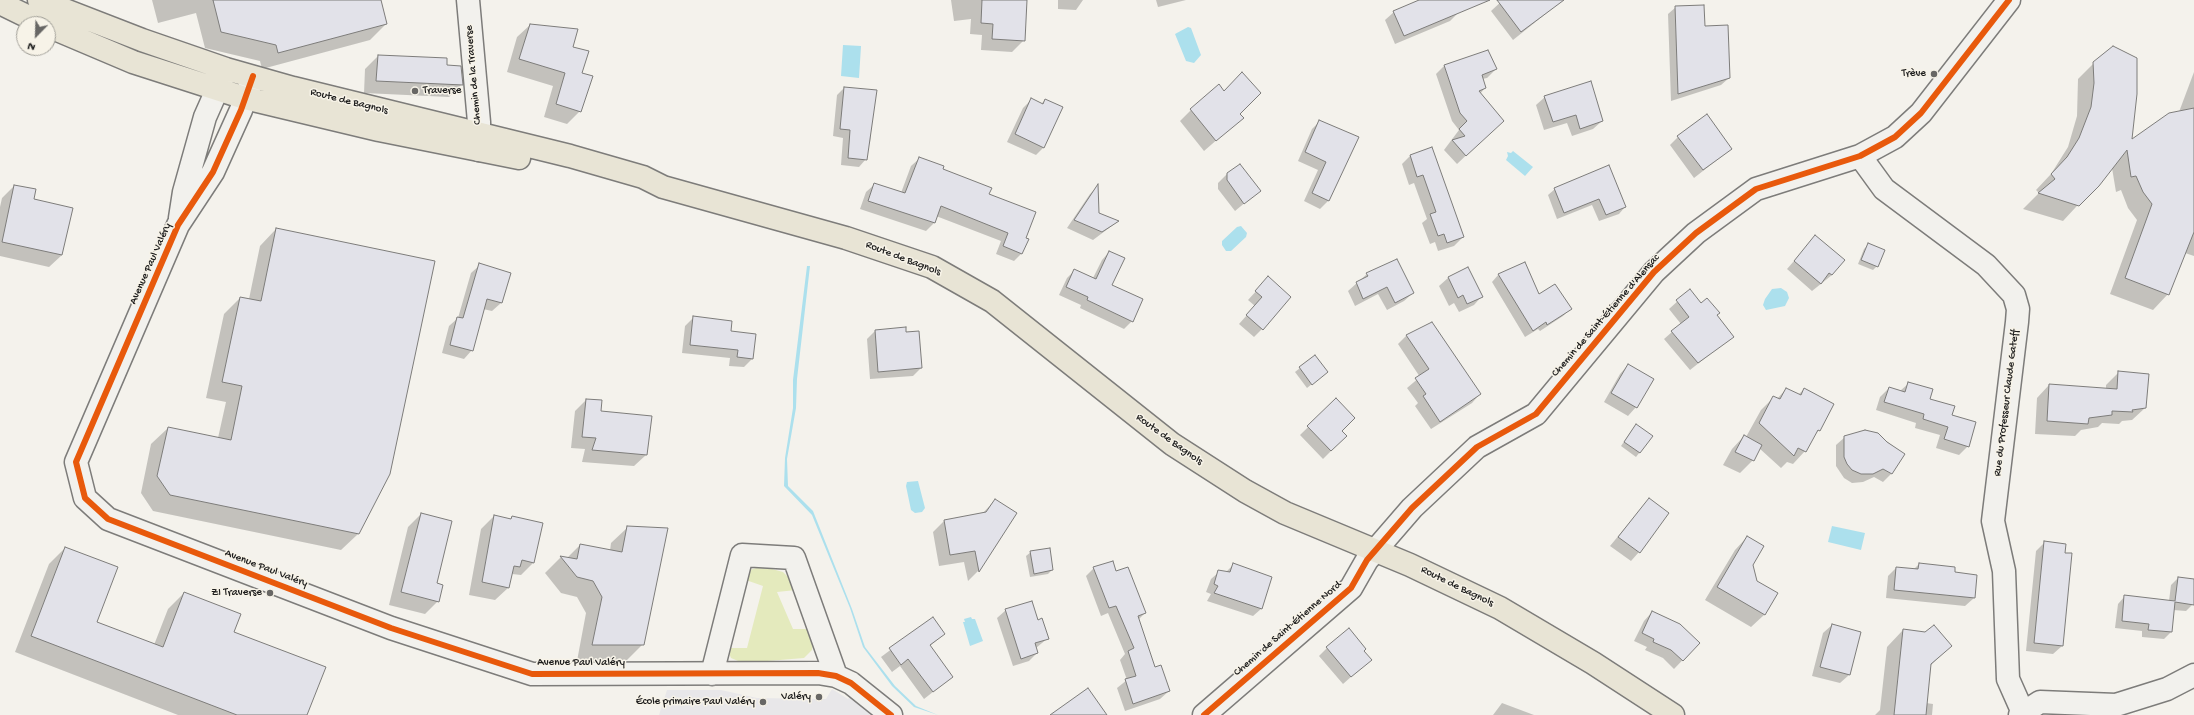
<!DOCTYPE html>
<html>
<head>
<meta charset="utf-8">
<style>
	body { margin:0 }
	#map { position:relative; width:2194px; height:715px; overflow:hidden; background:#f4f2ec; font-family:"Gochi Hand",sans-serif }
	canvas { display:block }
	.north { position:absolute; left:16px; top:16px; width:40px; height:40px; box-sizing:border-box; background:#f7f3e8; border:1px solid #9f9d96; border-radius:50%; rotate:203deg; font-size:11px; font-weight:700; line-height:16px; text-align:center; color:#1c1c1c }
	.north::after { content:''; display:block; margin:auto; width:14px; height:18px; background:#686765; clip-path:polygon(50% 0,100% 100%,50% 72%,0 100%) }
</style>
</head>
<body>
<div id="map">
<canvas width="2194" height="715"></canvas>
<div class="north">N</div>
</div>
<script>
const c = document.querySelector('canvas').getContext('2d');
c.lineJoin = 'round';
function fill(path, color) { c.fillStyle = color; c.fill(path, 'evenodd'); }
const poly = rows => new Path2D(rows.map(r => 'M' + r).join(''));
function trace(path, color, width, dash) { c.strokeStyle = color; c.lineWidth = width; c.lineCap = dash ? 'butt' : 'round'; c.setLineDash(dash || []); c.stroke(path); }
function label(font, color, halo, rows, align = 'center') {
  c.font = font + ' "Gochi Hand",sans-serif'; c.lineWidth = 3; c.setLineDash([]); c.textBaseline = 'middle'; c.strokeStyle = halo; c.fillStyle = color; for (const [text, x, y, turn = 0] of rows) {
    c.save(); c.translate(x, y); c.rotate((+turn || 0) * Math.PI / 180); c.textAlign = isNaN(turn) ? turn : align; if (halo) c.strokeText(text, 0, 0); c.fillText(text, 0, 0); c.restore();
  }
}
fill(poly([
	[832,689,848,699,852,694,879,715,659,715,667,690,721,690,757,698,826,699]
]), '#e8e7e9');
fill(poly([
	[756,568,772,569,783,572,791,580,796,590,777,592,793,629,812,629,814,640,812,650,804,658,743,663,731,658,727,648,747,648,763,586,743,579,747,571]
]), '#e4eabd');
fill(poly([
	[1188,27,1191,28,1201,55,1194,63,1186,61,1175,34],
	[843,45,861,46,859,78,841,76],
	[1513,151,1533,167,1525,176,1506,160,1508,156,1507,152,1511,153],
	[1241,226,1247,233,1246,237,1231,251,1226,251,1222,245,1222,241,1237,227],
	[807,266,810,266,797,379,796,408,787,459,788,486,813,511,852,609,865,647,895,686,916,706,938,715,914,707,892,686,863,647,850,608,812,515,784,486,785,458,793,408,793,380],
	[1781,288,1787,292,1789,298,1785,306,1766,310,1763,305,1765,299,1772,289],
	[918,481,925,508,922,512,915,513,911,510,906,486,907,482],
	[1832,526,1865,533,1861,550,1828,542],
	[971,617,972,619,975,619,983,641,970,646,963,622,965,622,964,619]
]), '#ace0ed');
fill(poly([
	[152,0,380,0,386,24,370,40,262,69,260,61,205,48,196,13,158,23],
	[951,0,1026,0,1024,40,1012,52,981,50,982,35,970,34,971,19,954,21],
	[1058,0,1083,0,1076,10,1058,9],
	[1156,0,1186,0,1158,7],
	[1422,0,1457,0,1459,12,1450,21,1395,44,1385,20,1394,12],
	[1503,0,1547,0,1553,8,1513,40,1491,11],
	[1676,7,1704,27,1729,78,1721,85,1671,101,1668,14],
	[530,25,572,47,581,73,580,111,567,124,544,117,553,86,507,72,517,37],
	[1488,51,1496,69,1487,78,1482,79,1485,88,1480,94,1494,129,1457,164,1444,150,1459,130,1452,121,1436,74,1444,66],
	[378,56,446,66,462,84,449,97,364,93,365,69],
	[2094,63,2131,141,2179,112,2194,72,2194,256,2185,253,2168,294,2153,310,2110,294,2137,220,2128,208,2121,190,2116,192,2112,168,2063,221,2023,209,2039,193,2036,190,2051,174,2068,147,2077,116,2078,79],
	[844,88,875,91,870,143,868,146,866,159,859,167,841,165,843,138,833,136,837,95],
	[1545,97,1602,121,1593,129,1572,136,1567,123,1544,130,1536,105],
	[1031,100,1041,104,1045,100,1044,147,1036,155,1007,142,1023,108],
	[1191,110,1239,114,1242,118,1204,151,1180,121],
	[1320,121,1357,138,1328,201,1320,209,1304,201,1318,170,1298,161,1312,129],
	[1678,137,1731,149,1694,178,1670,145],
	[1431,149,1463,237,1454,246,1438,251,1435,242,1430,244,1422,223,1427,219,1414,183,1409,185,1402,164,1410,156],
	[920,158,988,194,1025,238,1022,253,1014,261,996,254,1001,241,936,216,934,223,926,231,860,209,866,192,875,184,901,193,911,166],
	[1608,166,1625,207,1619,214,1599,221,1592,205,1557,219,1548,195,1555,189],
	[1227,174,1259,191,1235,211,1218,189,1218,183],
	[14,186,32,200,62,255,49,267,0,256,0,207,2,198],
	[1097,187,1098,214,1117,222,1093,240,1067,228,1090,194],
	[276,229,389,473,358,534,341,550,153,511,141,493,151,444,168,428,218,438,226,402,206,398,224,314,240,298,249,299,260,246],
	[1815,237,1832,275,1812,291,1787,269],
	[1868,245,1877,266,1873,270,1858,264,1864,249],
	[1109,252,1111,286,1132,321,1124,329,1080,308,1081,305,1059,295,1067,278,1075,270,1093,278,1102,260],
	[480,265,509,274,501,303,492,311,483,309,472,350,464,359,442,353,449,326,458,318,471,273],
	[1468,268,1482,296,1474,305,1459,312,1454,303,1449,306,1439,286,1448,278],
	[1367,274,1413,293,1404,301,1387,310,1378,294,1355,306,1348,291],
	[1499,274,1538,295,1570,309,1563,316,1540,331,1538,329,1525,337,1492,282],
	[1268,278,1262,329,1254,337,1239,324,1255,306,1248,300],
	[1690,290,1701,304,1716,316,1733,336,1690,370,1664,339,1681,324,1669,309],
	[694,317,730,332,752,359,744,367,729,366,730,358,682,353,685,326],
	[1431,323,1480,394,1472,403,1431,429,1415,406,1418,403,1407,388,1420,377,1398,344,1406,336],
	[875,331,905,333,921,368,913,376,870,379,867,339],
	[1315,356,1327,372,1307,388,1295,372],
	[1628,365,1636,407,1628,416,1604,402,1620,374],
	[2119,372,2145,408,2132,420,2122,421,2119,424,2102,423,2098,427,2081,430,2075,436,2035,434,2037,398,2049,385,2106,389,2106,385],
	[1909,383,1951,415,1968,446,1959,455,1936,448,1940,435,1915,428,1916,423,1876,410,1880,397,1889,388,1900,391],
	[1786,389,1798,395,1804,389,1819,430,1813,437,1805,451,1793,464,1787,462,1781,468,1759,448,1753,460,1740,473,1723,465,1732,449,1744,436,1746,437,1761,410,1774,397,1777,399],
	[586,400,646,455,634,466,582,462,585,449,571,448,575,411],
	[1336,400,1341,431,1346,436,1323,459,1300,435],
	[1632,430,1652,436,1636,457,1621,446],
	[1874,432,1904,454,1891,474,1883,482,1874,477,1863,482,1852,483,1844,478,1836,466,1836,445,1845,437],
	[1649,499,1639,552,1631,561,1610,546],
	[995,500,1016,514,978,571,968,581,964,562,939,566,933,532,944,521,982,514],
	[421,514,438,601,425,614,389,605,408,527],
	[494,516,510,520,512,517,533,563,521,575,512,574,508,588,495,600,469,595,481,529],
	[628,527,643,644,627,660,577,661,586,613,577,597,561,593,545,573,561,557,567,558,580,545,610,551,611,543],
	[1747,537,1756,581,1776,594,1764,615,1751,627,1705,600,1735,550],
	[2045,542,2062,646,2053,654,2026,651,2036,551],
	[65,548,96,622,154,645,168,609,184,593,306,715,178,715,15,652,49,564],
	[1031,552,1052,570,1048,574,1030,577,1026,556],
	[1919,564,1954,573,1974,598,1965,606,1886,598,1888,576,1896,568,1914,569],
	[1233,565,1261,609,1253,616,1207,601,1211,594,1206,592,1211,579,1219,572,1226,572],
	[1094,568,1116,572,1145,613,1138,620,1154,669,1169,691,1160,699,1125,711,1117,688,1127,680,1120,660,1125,654,1108,613,1101,616,1086,576],
	[2178,578,2194,580,2193,604,2186,611,2173,610,2171,632,2164,639,2142,637,2142,631,2115,628,2118,604,2125,596,2169,601,2171,585],
	[1006,610,1048,638,1036,648,1037,653,1029,661,1013,666,997,618],
	[1652,612,1699,643,1674,669,1663,658,1645,650,1647,647,1634,641,1644,621],
	[933,618,944,634,930,646,952,677,924,699,900,666,892,672,881,657],
	[1832,625,1860,633,1849,675,1840,683,1812,676,1823,633],
	[1903,630,1951,646,1930,666,1926,703,1933,704,1932,715,1875,715,1880,710,1887,647],
	[1327,648,1362,651,1370,660,1343,684,1319,656],
	[1502,703,1534,715,1493,715]
]), '#0003');
const building = poly([
	[213,0,381,0,387,24,278,53,276,45,221,32,213,0],
	[982,0,1027,0,1025,41,992,39,993,24,981,23,982,0],
	[1419,0,1490,0,1404,36,1393,11,1419,0],
	[1497,0,1564,0,1521,32,1497,0],
	[1704,5,1705,26,1728,25,1730,78,1678,94,1675,6,1704,5],
	[530,24,578,29,573,47,589,51,582,73,593,76,581,112,556,104,565,73,519,59,530,24],
	[2113,46,2137,58,2137,94,2132,139,2169,113,2194,108,2194,232,2169,295,2125,278,2152,204,2143,192,2136,176,2131,177,2127,150,2099,186,2079,206,2038,193,2055,179,2051,174,2067,157,2079,138,2091,107,2094,83,2093,62,2113,46],
	[1488,50,1497,69,1482,75,1486,88,1479,91,1504,121,1466,156,1452,140,1465,136,1459,129,1467,121,1460,113,1444,65,1488,50],
	[378,55,447,58,447,65,461,66,463,85,376,81,378,55],
	[1242,72,1261,93,1240,114,1244,118,1216,141,1190,109,1219,84,1224,91,1242,72],
	[1591,81,1603,121,1580,129,1576,115,1553,122,1544,96,1591,81],
	[844,87,877,90,867,160,848,158,850,130,840,129,844,87],
	[1031,98,1043,104,1045,99,1063,107,1044,148,1015,134,1031,98],
	[1707,114,1732,149,1703,170,1677,136,1707,114],
	[1319,120,1359,137,1329,201,1312,193,1326,162,1305,152,1319,120],
	[1432,147,1464,237,1447,243,1444,234,1438,236,1430,214,1436,212,1423,175,1417,177,1410,155,1432,147],
	[919,157,944,166,943,169,992,188,989,194,1036,212,1026,238,1029,239,1022,254,1003,246,1008,233,941,206,935,223,868,201,874,183,905,193,919,157],
	[1240,164,1261,191,1244,204,1227,180,1227,173,1240,164],
	[1609,165,1626,207,1606,215,1599,199,1564,213,1554,188,1609,165],
	[1098,184,1099,213,1119,221,1102,232,1074,220,1098,184],
	[14,185,36,189,34,199,73,208,62,255,2,242,14,185],
	[276,228,435,261,390,474,359,534,170,495,157,476,168,427,231,440,242,386,222,382,240,297,261,301,276,228],
	[1815,235,1845,260,1832,275,1829,273,1821,284,1794,261,1815,235],
	[1868,243,1885,250,1878,267,1861,260,1868,243],
	[1109,251,1125,258,1112,285,1143,299,1133,322,1087,300,1088,297,1066,287,1074,269,1096,279,1109,251],
	[1397,259,1414,293,1395,303,1387,287,1363,299,1356,282,1368,276,1366,273,1397,259],
	[1525,262,1539,294,1555,284,1572,309,1547,325,1546,322,1533,331,1498,274,1525,262],
	[479,263,511,273,502,303,487,299,473,351,450,345,457,317,463,318,479,263],
	[1468,267,1483,297,1467,304,1463,295,1458,298,1448,277,1468,267],
	[1268,276,1291,297,1263,330,1246,315,1262,297,1255,291,1268,276],
	[1690,289,1701,303,1707,298,1720,313,1717,315,1734,337,1698,363,1671,331,1689,317,1676,300,1690,289],
	[693,316,732,321,731,331,756,334,753,359,737,357,738,350,690,345,693,316],
	[1432,322,1481,394,1440,422,1423,396,1426,394,1415,378,1429,369,1406,335,1432,322],
	[906,327,906,332,919,331,922,368,878,372,875,330,906,327],
	[1315,355,1328,372,1312,385,1299,367,1315,355],
	[1628,364,1654,379,1637,408,1611,393,1628,364],
	[2118,371,2149,374,2146,408,2132,410,2133,412,2112,411,2112,415,2089,418,2088,424,2047,421,2049,384,2117,389,2118,371],
	[1908,382,1933,389,1930,399,1955,406,1952,415,1976,422,1969,447,1944,439,1948,427,1923,419,1924,414,1884,402,1889,387,1905,392,1908,382],
	[1786,388,1801,395,1804,388,1834,404,1820,431,1818,430,1806,452,1798,448,1794,456,1759,423,1773,396,1780,399,1786,388],
	[1336,398,1355,418,1342,431,1347,436,1331,451,1307,426,1336,398],
	[586,399,602,400,601,411,652,416,647,455,592,450,596,438,582,437,586,399],
	[1636,424,1653,436,1640,453,1624,442,1636,424],
	[1865,430,1878,433,1887,442,1905,454,1892,474,1883,469,1873,474,1861,474,1852,470,1847,464,1844,457,1844,436,1865,430],
	[1744,435,1762,445,1754,461,1735,452,1744,435],
	[1649,498,1669,513,1640,553,1618,537,1649,498],
	[995,499,1017,513,979,572,975,551,950,555,944,520,986,512,995,499],
	[421,513,452,521,437,583,443,585,439,602,401,592,421,513],
	[494,515,511,519,512,516,543,523,534,563,522,560,520,567,514,566,509,588,482,582,494,515],
	[627,526,668,528,644,645,592,645,602,597,593,581,577,577,560,556,577,559,580,544,622,552,627,526],
	[1747,536,1764,546,1753,565,1757,581,1778,593,1765,615,1717,587,1747,536],
	[2044,541,2066,544,2065,553,2072,553,2063,646,2034,643,2044,541],
	[65,547,118,567,97,622,163,647,184,592,241,614,234,632,326,667,307,715,237,715,31,636,65,547],
	[1050,548,1053,570,1034,574,1030,551,1050,548],
	[1113,561,1116,571,1128,567,1146,613,1138,616,1155,667,1161,665,1170,691,1133,704,1125,679,1136,676,1128,651,1134,648,1116,606,1109,608,1093,567,1113,561],
	[1233,563,1272,577,1262,609,1214,593,1218,586,1214,584,1218,570,1230,572,1233,563],
	[1919,563,1955,567,1955,572,1977,575,1975,598,1894,590,1896,567,1918,569,1919,563],
	[2178,577,2194,579,2194,605,2175,602,2172,632,2148,630,2149,624,2122,621,2124,595,2175,601,2178,577],
	[1032,601,1038,620,1042,618,1049,639,1035,643,1038,653,1021,659,1005,609,1032,601],
	[1652,611,1680,624,1700,643,1683,661,1671,650,1653,642,1654,639,1642,633,1652,611],
	[933,617,945,634,930,645,953,677,933,692,908,659,901,665,889,648,933,617],
	[1832,624,1861,632,1850,675,1820,667,1832,624],
	[1934,625,1952,646,1931,664,1926,715,1894,715,1903,629,1925,632,1934,625],
	[1349,628,1366,649,1364,651,1372,660,1351,677,1326,647,1349,628],
	[1088,688,1107,715,1050,715,1088,688]
]);
fill(building, '#e2e2e9');
trace(building, '#7d7c7a', 1);
const minor = poly([
	[468,0,479,122,479,150],
	[252,80,241,110,213,172,178,225,76,462,85,498,108,519,391,628,532,674,818,673,836,676,851,683,891,715],
	[1860,156,1884,189,1986,265,2014,295,2018,309,2017,322,1993,521,2004,571,2008,679,2024,715],
	[180,218,184,192,205,117,225,72],
	[712,674,742,555,794,558,836,676],
	[1204,715,1351,588,1367,560,1412,508,1477,447,1536,414,1654,272,1696,233,1756,189,1860,156,1895,137,1921,113,2009,0],
	[2020,715,2040,702,2116,705,2167,689,2194,675]
]);
const major = poly([
	[39,0,142,40,226,69,293,88,570,156,643,177,663,187,846,238,932,267,992,301,1172,444,1245,491,1285,513,1410,565,1500,608,1593,663,1673,715],
	[0,3,43,24],
	[48,26,133,62,245,98,379,130,519,158]
]);
trace(minor, '#7d7c7a', 25);
trace(major, '#7d7c7a', 25);
trace(minor, '#f2f1ed', 22);
trace(major, '#e8e4d5', 22);
trace(poly([
	[253,76,241,110,213,172,178,225,76,462,85,498,108,519,391,628,532,674,818,673,836,676,851,683,891,715],
	[1204,715,1351,588,1367,560,1412,508,1477,447,1536,414,1654,272,1696,233,1756,189,1860,156,1895,137,1921,113,2009,0]
]), '#e8590c', 6);
for (const [x, y, r, color] of [
	[1934,74,4,"#686765"],
	[415,91,4,"#686765"],
	[270,593,4,"#686765"],
	[819,697,4,"#686765"],
	[763,702,4,"#686765"]
]) { const dot = new Path2D(); dot.arc(x, y, r, 0, 2 * Math.PI); c.fillStyle = color; c.fill(dot); trace(dot, '#f7f3e8', 1.5); }
label('11px', '#1c1c1c', '#f7f3e8', [
	["Trève",1926,74],
	["Traverse",423,91,"left"],
	["ZI Traverse",262,593],
	["Valéry",811,697],
	["École primaire Paul Valéry",755,702]
], 'right');
label('11px', '#1c1c1c', '#f7f3e8', [
	["Chemin de la Traverse",474,75,-95],
	["Route de Bagnols",349,102,14],
	["Route de Bagnols",903,259,21],
	["Avenue Paul Valéry",151,264,-66],
	["Chemin de Saint-Étienne d'Alensac",1606,316,-49],
	["Rue du Professeur Claude Gateff",2007,403,-83],
	["Route de Bagnols",1169,440,36],
	["Avenue Paul Valéry",266,569,21],
	["Route de Bagnols",1457,587,26],
	["Chemin de Saint-Étienne Nord",1288,629,-41],
	["Avenue Paul Valéry",581,663]
]);
</script>
</body>
</html>
